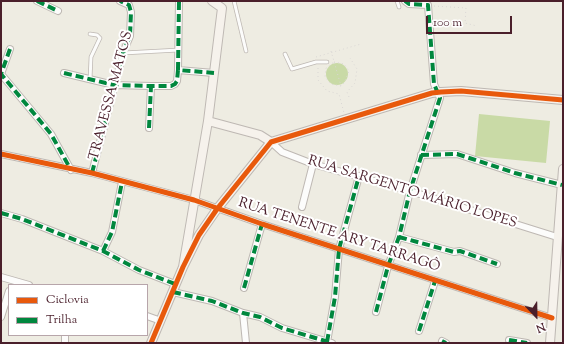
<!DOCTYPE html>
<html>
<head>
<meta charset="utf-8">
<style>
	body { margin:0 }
	#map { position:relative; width:564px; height:344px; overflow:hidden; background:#eeece2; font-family:"Sorts Mill Goudy",serif }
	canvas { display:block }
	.frame { position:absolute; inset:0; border:2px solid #4a1f2b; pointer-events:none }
	.legend { position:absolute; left:8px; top:284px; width:140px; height:52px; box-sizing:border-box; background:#fff; border:1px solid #b7a5aa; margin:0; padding:5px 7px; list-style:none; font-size:12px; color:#4a1f2b }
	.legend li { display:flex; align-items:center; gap:8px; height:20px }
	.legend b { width:20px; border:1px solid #b7a5aa }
	.north { position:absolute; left:516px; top:296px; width:40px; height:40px; -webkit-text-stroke:3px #fff; paint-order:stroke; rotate:158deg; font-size:11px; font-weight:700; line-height:16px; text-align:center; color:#4a1f2b }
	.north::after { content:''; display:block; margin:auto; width:14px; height:18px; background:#4a1f2b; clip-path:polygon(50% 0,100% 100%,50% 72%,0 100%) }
	.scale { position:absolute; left:426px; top:16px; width:86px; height:18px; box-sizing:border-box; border:2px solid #4a1f2b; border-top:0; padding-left:5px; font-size:12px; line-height:14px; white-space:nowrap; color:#4a1f2b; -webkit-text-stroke:3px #fff; paint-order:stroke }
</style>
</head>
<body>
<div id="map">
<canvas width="564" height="344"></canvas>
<div class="frame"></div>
<ul class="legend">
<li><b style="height:5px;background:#e8590c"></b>Ciclovia</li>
<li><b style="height:5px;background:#00873e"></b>Trilha</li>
</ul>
<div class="north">N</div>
<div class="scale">100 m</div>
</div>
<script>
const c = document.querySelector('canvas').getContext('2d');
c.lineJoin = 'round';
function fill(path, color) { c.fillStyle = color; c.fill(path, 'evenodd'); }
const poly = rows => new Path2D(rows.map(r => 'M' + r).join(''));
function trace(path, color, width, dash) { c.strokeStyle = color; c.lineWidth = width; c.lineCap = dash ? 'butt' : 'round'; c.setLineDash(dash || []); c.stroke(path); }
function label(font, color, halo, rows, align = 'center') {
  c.font = font + ' "Sorts Mill Goudy",serif'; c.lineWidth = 4; c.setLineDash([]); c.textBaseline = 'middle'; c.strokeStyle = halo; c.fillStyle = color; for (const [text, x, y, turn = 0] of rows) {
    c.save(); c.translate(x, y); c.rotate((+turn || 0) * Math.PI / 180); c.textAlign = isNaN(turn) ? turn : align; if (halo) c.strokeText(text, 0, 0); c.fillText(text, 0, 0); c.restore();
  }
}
fill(poly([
	'326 74a11 11 0 1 1 22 0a11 11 0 1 1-22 0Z',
	[479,114,550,121,546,163,475,156]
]), '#c9daa6');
const lane = poly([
	[234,1,246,51],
	[397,1,399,7],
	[123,53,179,50],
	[285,54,292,69,316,62,327,62],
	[90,80,91,57,100,38,97,35,90,34]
]);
const street = poly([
	[37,1,58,11],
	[10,49,1,74,51,134,71,170],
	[178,70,179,1],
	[64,73,114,85,151,86,171,86,175,84,177,81,178,70,214,73],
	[149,128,151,86],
	[271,142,282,152,313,164,410,191,557,237],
	[1,154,92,173,194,200,262,224,552,318],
	[421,155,457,154,515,173,562,185],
	[92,173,123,53,130,36,131,12,129,5,120,1],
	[302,207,313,164],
	[1,213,22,219,103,251,139,270,175,284],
	[399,237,454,252,460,251,497,264],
	[103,251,112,232,122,182],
	[1,277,29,285],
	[244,288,262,224],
	[173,292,212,301,243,313,260,317,282,328,332,343],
	[376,312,388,266,399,237,410,191,440,98,434,84,428,5,409,4,405,1],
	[243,313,246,343],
	[147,316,161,321],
	[1,317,9,291],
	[419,331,435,281],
	[65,335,65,343],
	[509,340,527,343],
	[442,341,446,343],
	[327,342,335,297,339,249,359,176]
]);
const secondary = poly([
	[208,121,260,135,271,142],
	[271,142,432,93,441,92,461,91,563,100],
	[183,267,208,121,222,8,212,1],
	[151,343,183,267,199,235,217,209,271,142],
	[550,343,563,169]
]);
trace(lane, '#beb8b3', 4.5);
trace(street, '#beb8b3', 8);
trace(secondary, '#beb8b3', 10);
trace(poly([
	[434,6,466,8,465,23,477,26],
	[331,51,341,86],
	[316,57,361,44],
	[334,62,344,64,349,71,344,83,341,86,331,84,325,77,326,68,334,62],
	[318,68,318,80,327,91,339,94,344,113],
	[349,97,347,92,355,83,357,69,350,58]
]), '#d9d6d4', 1, [1, 3]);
trace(lane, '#fcfcfb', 3);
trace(street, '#fcfcfb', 6);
trace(secondary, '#f6f2ec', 8);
trace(poly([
	[37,1,58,11],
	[10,49,1,74,51,134,71,170],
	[178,70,179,1],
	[64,73,114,85,151,86,171,86,175,84,177,81,178,70,214,73],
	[149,128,151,86],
	[421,155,457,154,515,173,562,185],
	[92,173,123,53,130,36,131,12,129,5,120,1],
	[1,213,22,219,103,251,139,270,175,284],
	[399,237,454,252,460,251,497,264],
	[103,251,112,232,122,182],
	[244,288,262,224],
	[173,292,212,301,243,313,260,317,282,328,332,343],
	[376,312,388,266,399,237,410,191,440,98,434,84,428,5,409,4,405,1],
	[419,331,435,281],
	[509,340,527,343],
	[442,341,446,343],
	[327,342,335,297,339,249,359,176]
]), '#00873e', 4, [8, 4]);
trace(poly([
	[1,154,92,173,194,200,262,224,552,318],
	[151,343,183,267,199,235,217,209,271,142,432,93,441,92,461,91,563,100]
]), '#e8590c', 5);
label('14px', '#4a1f2b', '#fff', [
	["TRAVESSA MATOS",112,96,-75],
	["RUA SARGENTO MÁRIO LOPES",412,193,17],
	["RUA TENENTE ARY TARRAGÔ",339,236,18]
]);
</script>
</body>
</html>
